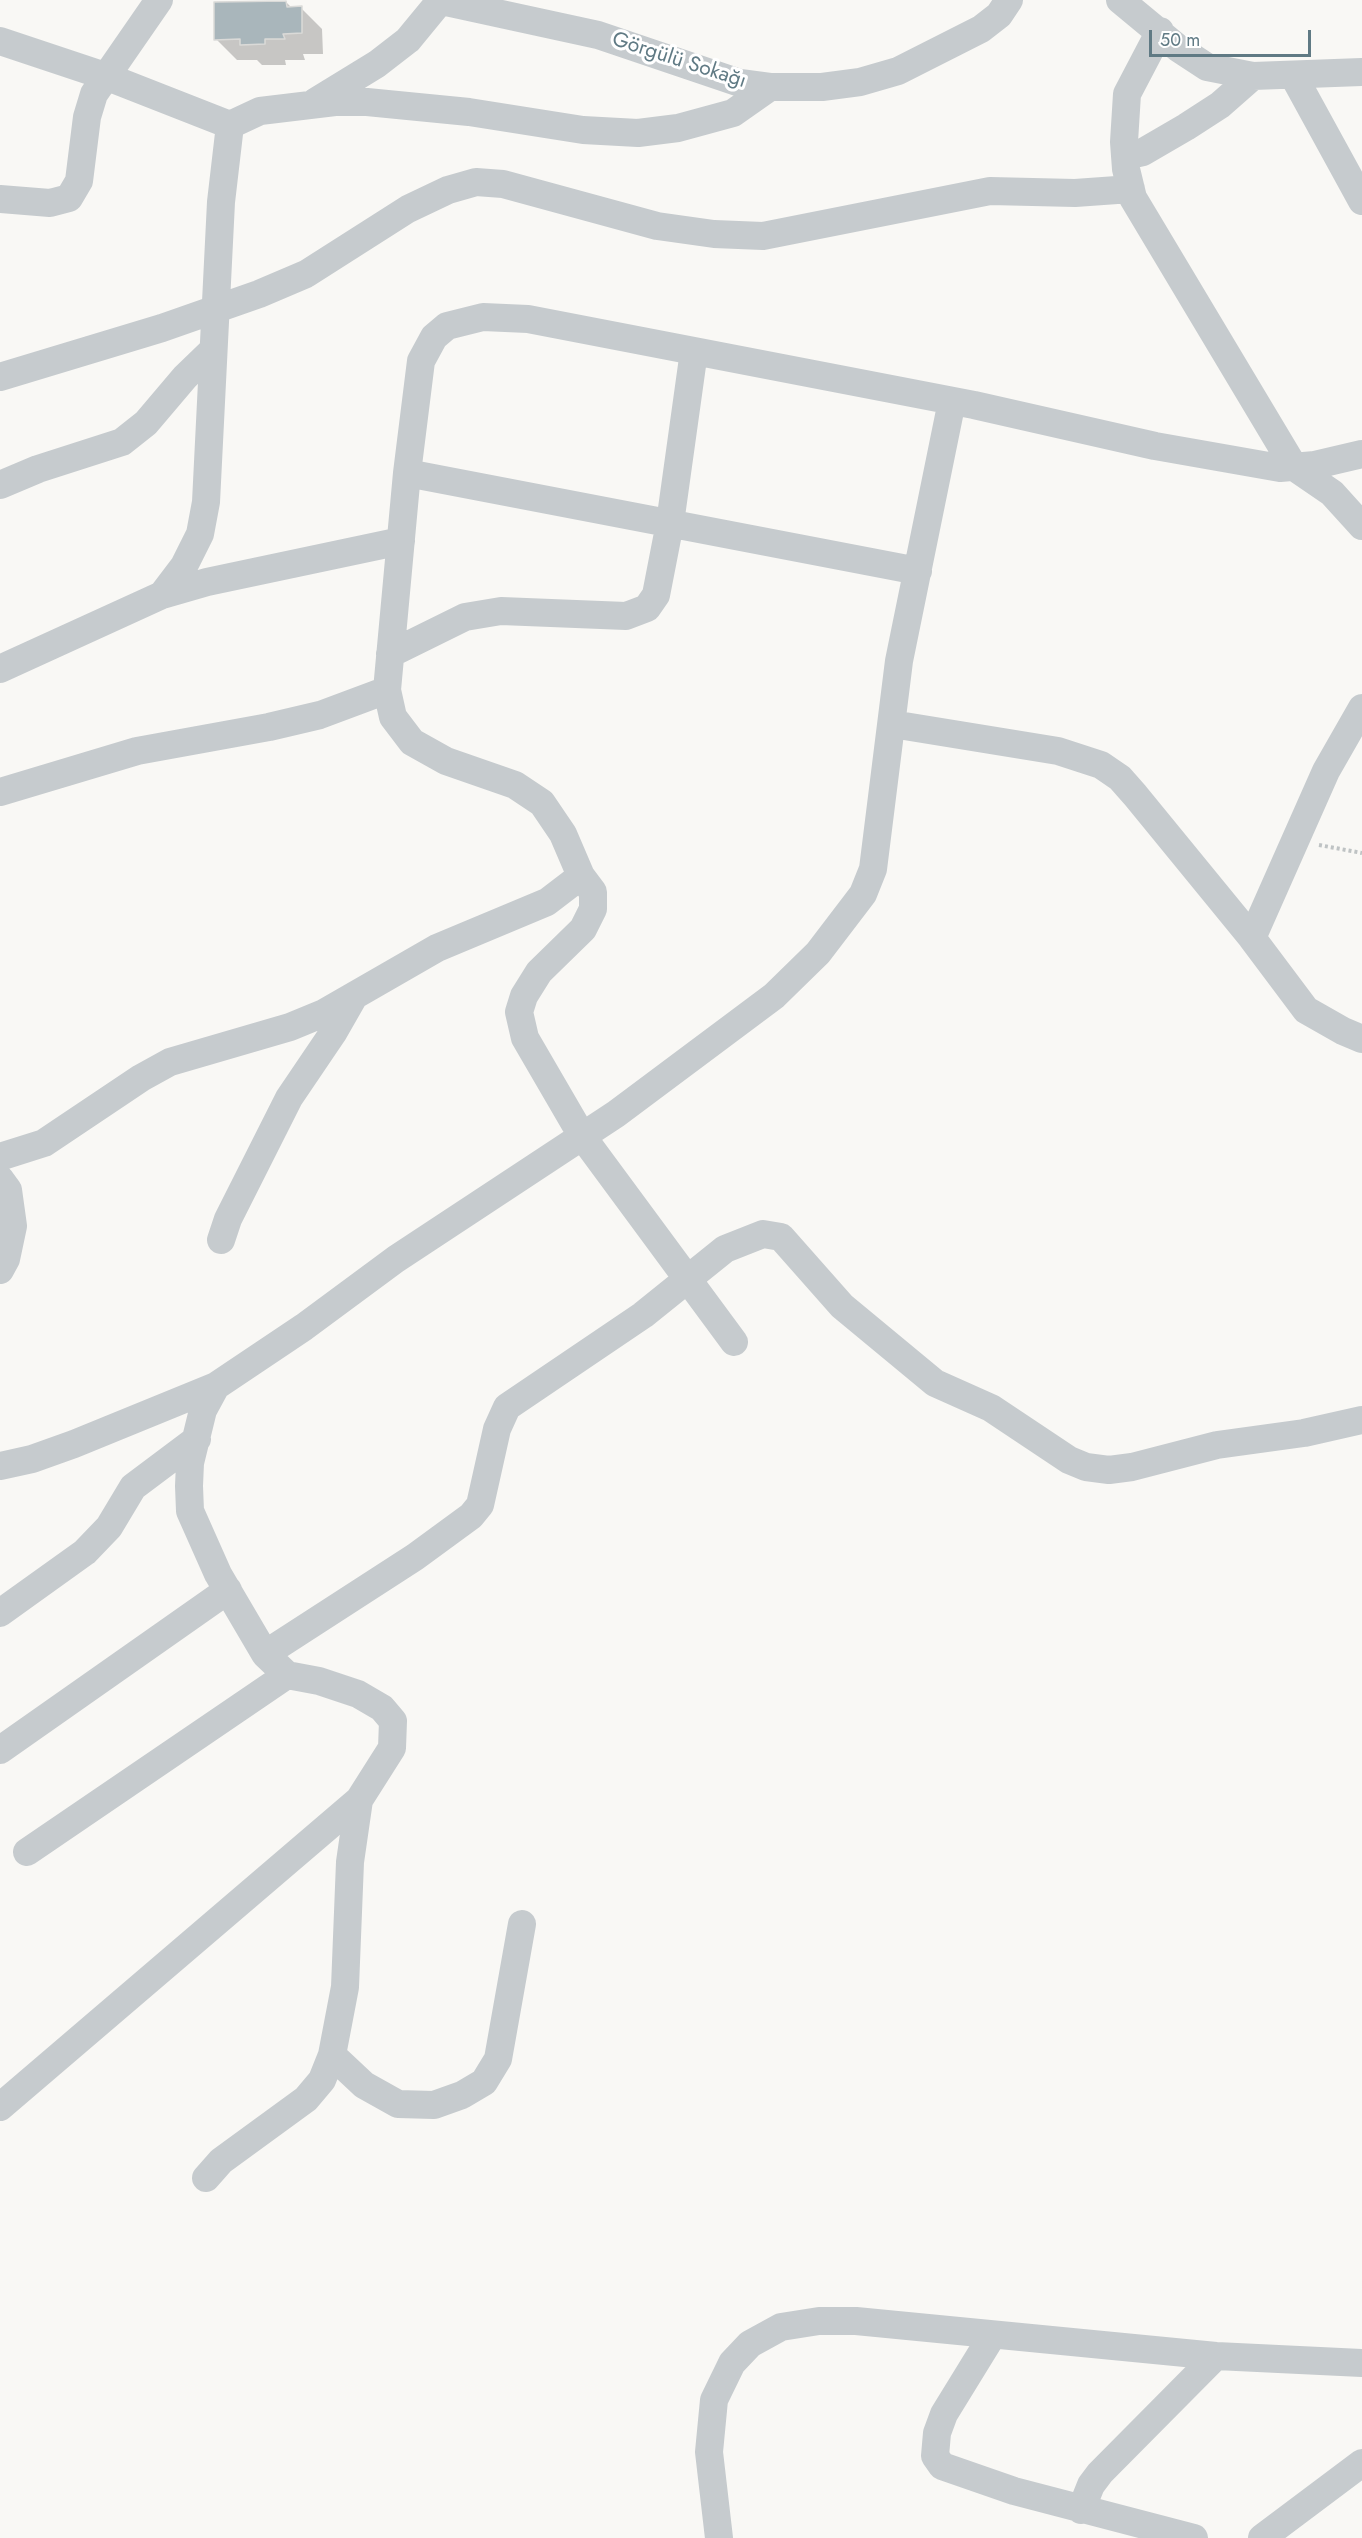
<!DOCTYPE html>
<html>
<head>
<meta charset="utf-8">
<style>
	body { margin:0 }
	#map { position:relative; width:1362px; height:2538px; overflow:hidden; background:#f9f8f5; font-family:Jost,sans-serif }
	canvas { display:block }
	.scale { position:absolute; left:1149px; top:30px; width:162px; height:27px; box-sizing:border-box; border:3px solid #607a84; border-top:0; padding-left:8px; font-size:18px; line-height:21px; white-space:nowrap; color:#607a84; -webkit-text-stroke:4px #fff; paint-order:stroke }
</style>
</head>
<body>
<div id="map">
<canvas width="1362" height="2538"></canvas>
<div class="scale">50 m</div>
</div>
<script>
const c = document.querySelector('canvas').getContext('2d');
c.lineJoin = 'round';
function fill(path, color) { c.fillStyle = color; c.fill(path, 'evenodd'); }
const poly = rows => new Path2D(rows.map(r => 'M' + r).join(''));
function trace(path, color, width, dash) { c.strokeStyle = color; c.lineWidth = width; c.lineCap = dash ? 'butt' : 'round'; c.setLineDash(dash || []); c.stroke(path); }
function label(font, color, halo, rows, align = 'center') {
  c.font = font + ' Jost,sans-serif'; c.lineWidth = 6; c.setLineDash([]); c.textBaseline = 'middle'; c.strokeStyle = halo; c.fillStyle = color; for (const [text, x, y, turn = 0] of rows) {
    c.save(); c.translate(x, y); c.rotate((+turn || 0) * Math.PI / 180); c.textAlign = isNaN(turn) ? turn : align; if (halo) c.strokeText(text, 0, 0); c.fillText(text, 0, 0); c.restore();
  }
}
fill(poly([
	[286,2,292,8,301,8,322,29,323,54,303,54,305,60,285,60,286,65,262,65,257,60,237,60,216,39]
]), '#0003');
const building = poly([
	[286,1,287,7,302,6,302,33,283,34,285,39,265,39,265,44,240,45,240,39,214,40,214,2,286,1]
]);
fill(building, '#a9b6bb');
trace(building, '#dadad8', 1.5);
trace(poly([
	[1319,845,1362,853]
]), '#bfc3c4', 4, [3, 3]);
trace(poly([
	[437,0,598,35,740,83,770,87,822,87,860,82,898,71,981,29,999,15,1009,0],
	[1120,0,1178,48,1207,67,1253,76,1362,72],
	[1160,31,1127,94,1124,142,1126,169,1133,198,1294,467,1332,493,1362,526],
	[0,41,105,76,230,125],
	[1293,75,1362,201],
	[315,102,377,64,408,40,440,1],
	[1125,156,1143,152,1186,127,1220,105,1253,76],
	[0,199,50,203,69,198,79,181,87,117,94,94,159,0],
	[0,377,162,328,259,294,306,274,408,209,448,190,476,182,503,184,657,226,714,234,763,236,990,191,1075,193,1131,189],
	[407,473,918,571],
	[0,485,38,469,122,442,146,423,185,377,213,350],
	[162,595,184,566,200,534,206,502,221,202,230,125,260,111,335,102,367,102,469,112,583,130,638,133,678,128,733,113,770,87],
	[390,654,465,617,501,611,626,616,647,608,656,595,670,523,694,351],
	[0,669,162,595,207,582,401,541],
	[892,724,1058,751,1101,765,1120,778,1135,795,1252,938,1306,1010,1343,1031,1362,1039],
	[0,792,137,751,269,727,320,715,387,690,407,473,421,361,434,337,447,326,483,317,528,319,974,405,1155,446,1280,468,1315,465,1362,454],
	[581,876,593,892,593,909,583,929,539,972,524,996,519,1012,525,1038,582,1136,734,1342],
	[1252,938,1326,771,1362,708],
	[0,1157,44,1143,141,1078,170,1062,290,1027,324,1013,437,948,547,902,581,876,563,834,542,803,515,785,446,761,412,742,393,717,387,690],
	[0,1179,8,1190,13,1226,6,1259,0,1270],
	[221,1240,228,1219,289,1098,333,1033,353,998],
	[0,1466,32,1459,74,1444,216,1386,304,1327,396,1259,616,1114,774,996,818,953,863,894,873,869,899,661,952,401],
	[0,1613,85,1552,109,1527,133,1487,197,1439],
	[265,1654,415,1557,471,1516,480,1505,497,1429,507,1407,643,1315,725,1249,763,1234,781,1237,842,1306,935,1383,991,1408,1069,1460,1086,1467,1109,1470,1132,1467,1217,1445,1304,1433,1362,1420],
	[0,1750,228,1590],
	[27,1852,287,1675],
	[332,2055,364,2085,398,2104,434,2105,462,2095,484,2082,498,2059,522,1924],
	[0,2107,359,1800],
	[206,2178,221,2161,306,2099,322,2080,332,2055,345,1987,350,1862,359,1800,392,1748,393,1721,382,1708,358,1694,319,1681,287,1675,265,1654,218,1574,190,1511,189,1486,190,1463,203,1410,216,1386],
	[992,2336,944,2414,937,2433,935,2456,942,2466,1014,2491,1194,2538],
	[1081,2510,1091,2485,1100,2473,1216,2356],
	[719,2538,709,2452,714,2400,732,2363,750,2344,781,2327,819,2321,856,2321,1216,2356,1362,2363],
	[1262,2538,1362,2463]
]), '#c6cbce', 28);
label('21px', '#607a84', '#fff', [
	["Görgülü Sokağı",679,61,18]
]);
</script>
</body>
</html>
